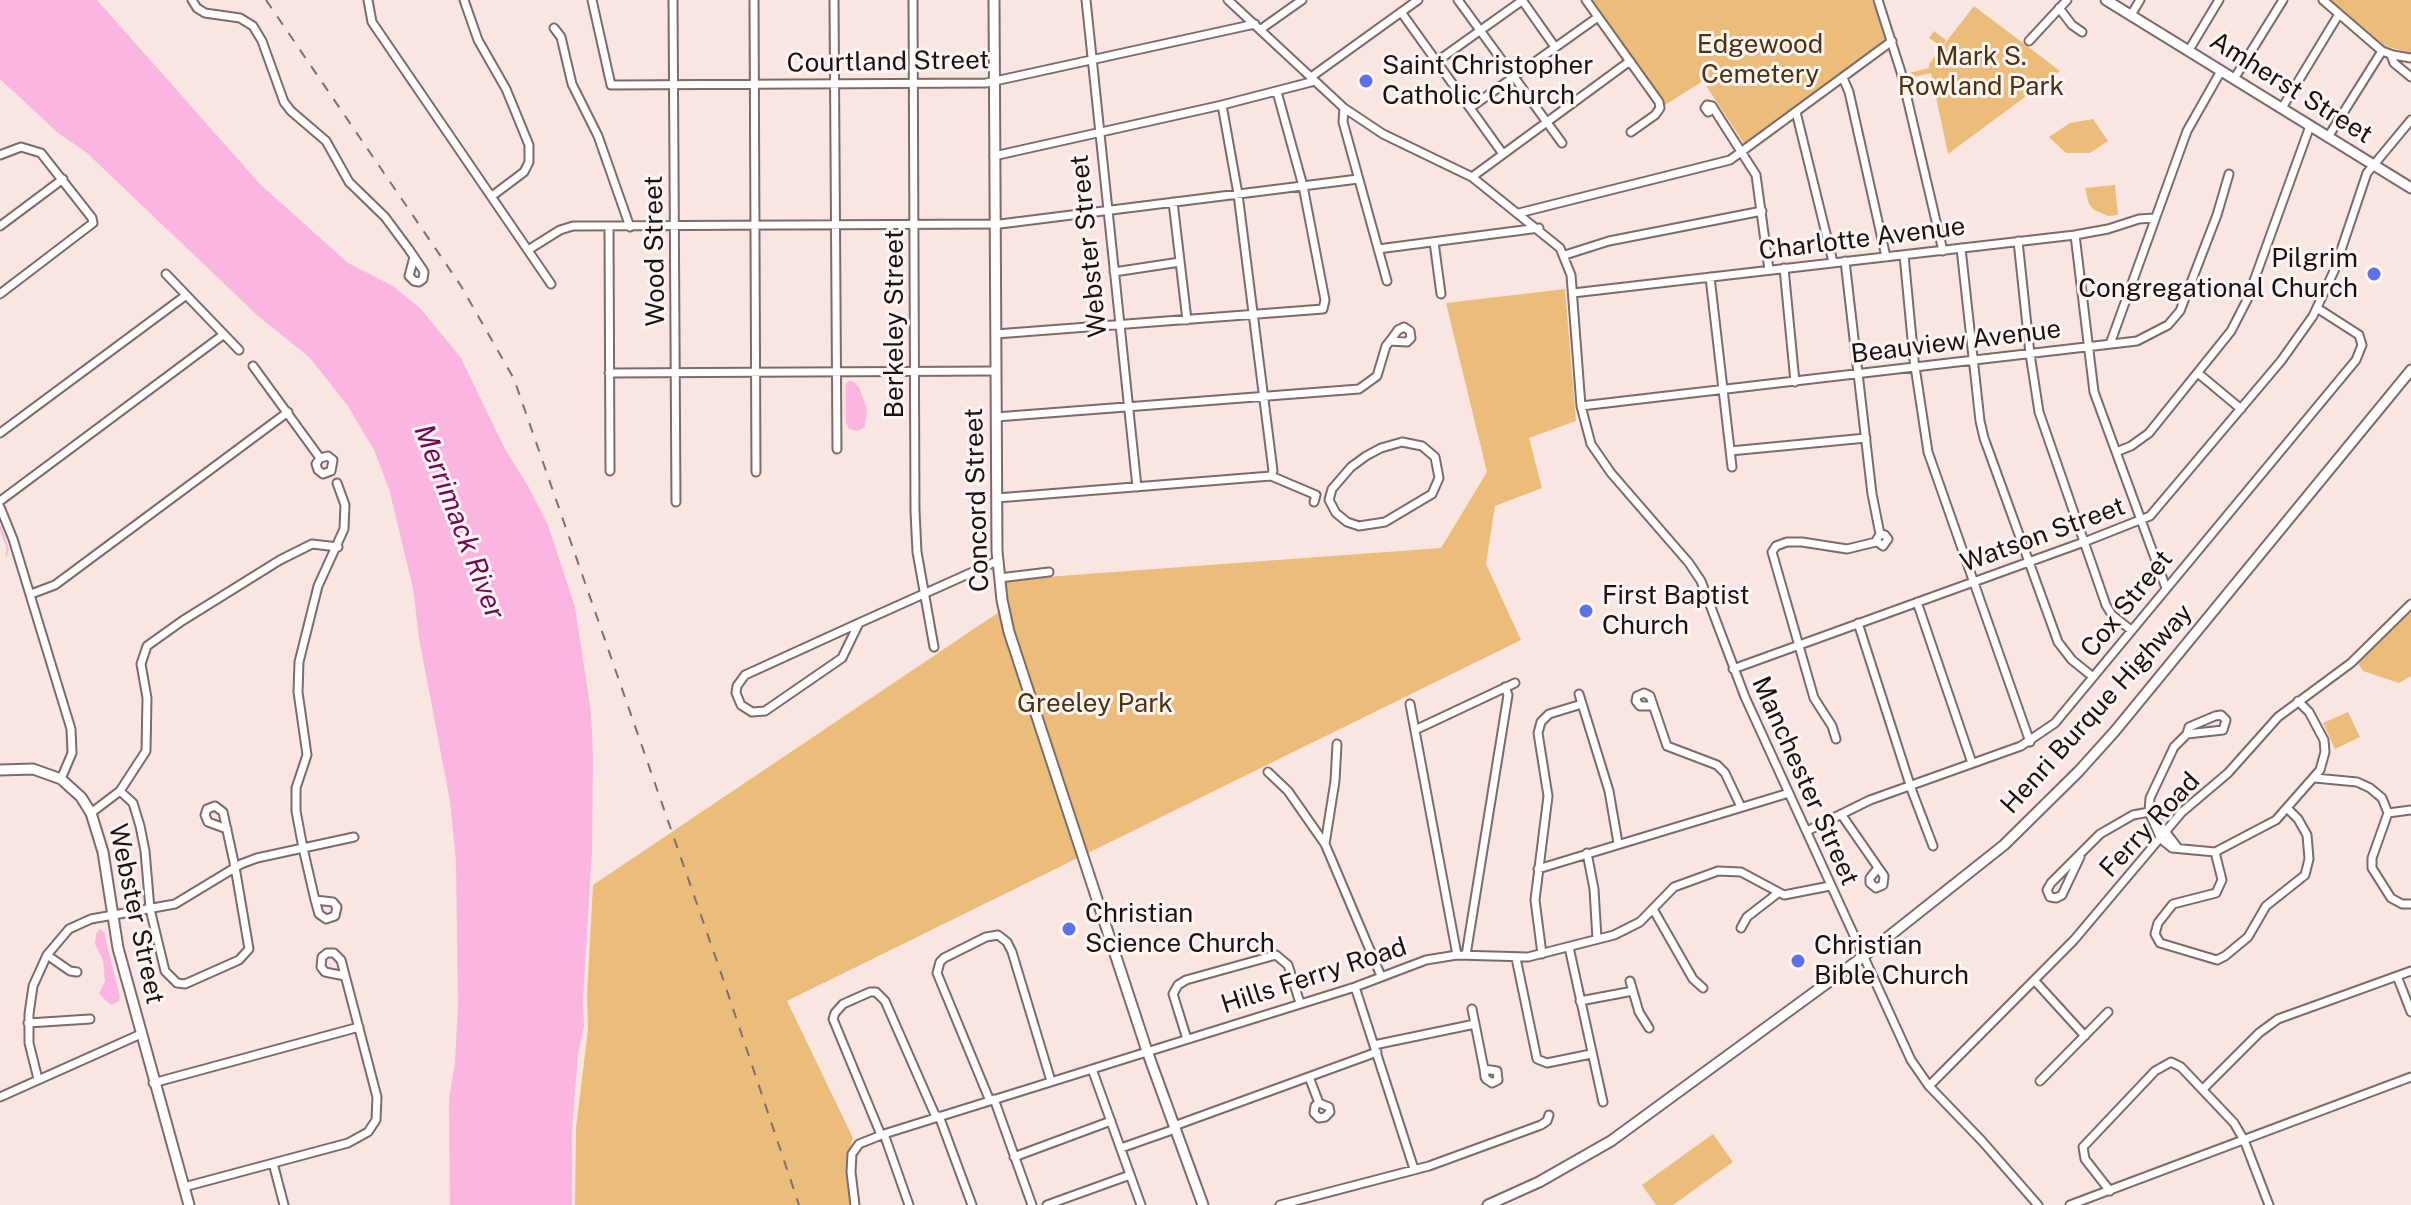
<!DOCTYPE html>
<html>
<head>
<meta charset="utf-8">
<style>
	body { margin:0 }
	canvas { display:block; background:#f9e5e2 }
</style>
</head>
<body>
<canvas width="2411" height="1205"></canvas>
<script>
const c = document.querySelector('canvas').getContext('2d');
c.lineJoin = 'round';
function fill(path, color) { c.fillStyle = color; c.fill(path, 'evenodd'); }
const poly = rows => new Path2D(rows.map(r => 'M' + r).join(''));
function trace(path, color, width, dash) { c.strokeStyle = color; c.lineWidth = width; c.lineCap = dash ? 'butt' : 'round'; c.setLineDash(dash || []); c.stroke(path); }
function label(font, color, halo, rows, align = 'center') {
  c.font = font + ' "Public Sans",sans-serif'; c.lineWidth = 6; c.setLineDash([]); c.textBaseline = 'middle'; c.strokeStyle = halo; c.fillStyle = color; for (const [text, x, y, turn = 0] of rows) {
    c.save(); c.translate(x, y); c.rotate((+turn || 0) * Math.PI / 180); c.textAlign = isNaN(turn) ? turn : align; if (halo) c.strokeText(text, 0, 0); c.fillText(text, 0, 0); c.restore();
  }
}
fill(poly([
	[1590,0,1872,0,1886,37,1885,42,1745,145,1703,81,1665,105],
	[2329,0,2411,0,2411,53,2385,46],
	[1974,6,2060,71,1948,154,1931,73,1906,79,1905,74,1929,68,1929,64,1942,47,1929,38,1934,31,1946,40,1943,46],
	[2093,119,2108,141,2090,153,2066,153,2049,137,2070,123],
	[2115,185,2118,215,2108,216,2094,210,2089,204,2085,188],
	[1565,289,1576,421,1529,438,1542,488,1495,506,1486,564,1521,640,787,1001,853,1138,848,1154,852,1205,575,1205,576,1128,588,1029,587,995,593,885,1008,606,1005,580,1441,548,1487,472,1446,303],
	[2411,611,2411,676,2399,683,2363,671,2357,662],
	[2348,712,2360,737,2335,749,2323,723],
	[1713,1134,1733,1162,1673,1205,1656,1205,1642,1185]
]), '#ecbc7a');
fill(poly([
	[0,0,97,0,260,184,348,263,393,286,421,309,461,358,505,449,528,486,548,525,575,607,591,712,593,758,592,850,583,1000,584,1027,578,1054,572,1131,572,1205,450,1205,449,1100,455,1062,458,1006,456,861,450,801,419,638,413,588,389,489,374,450,348,406,310,358,257,315,87,153,57,132,0,79],
	[848,381,854,382,859,387,867,409,865,427,858,431,849,429,846,423,846,385],
	[100,929,104,932,120,997,119,1001,111,1005,99,994,105,981,103,960,95,944,96,934]
]), '#fab5e0');
trace(poly([
	[0,526,8,549,6,555]
]), '#fab5e0', 2);
const minor = poly([
	[192,0,197,8,205,13,240,18,253,26,262,41,284,102,291,111,326,141,349,182,385,217,408,248,423,270,424,272,423,279,419,282,414,281,409,276,414,257],
	[368,0,372,22,551,284],
	[464,0,478,40,506,89,529,145,529,162,524,172,492,196],
	[592,0,611,85,986,83,1255,24],
	[673,0,676,502],
	[754,0,756,472],
	[834,0,837,449],
	[913,0,915,511,917,552,934,647],
	[1086,0,1137,487],
	[1228,0,1344,108,1383,134,1472,177,1560,248,1571,275,1581,406,1591,444,1611,473,1689,563,1701,581,1745,697,1911,1060,1929,1086,1982,1141,2038,1205],
	[1458,0,1562,143],
	[1522,0,1555,47],
	[1586,0,1659,102,1660,108,1655,115,1631,132],
	[1878,0,1901,72,1943,251],
	[2323,0,2382,51,2393,55,2411,58],
	[2059,8,2072,25,2082,32],
	[1401,12,1503,154],
	[2131,15,2140,0],
	[554,28,561,37,572,84,598,136,630,227],
	[1261,29,1302,0],
	[2029,41,2067,0],
	[2189,50,2219,0],
	[2391,55,2394,63,2411,77],
	[1436,62,1523,0],
	[1311,77,1418,0],
	[1843,78,1849,92,1886,257],
	[2234,79,2283,0],
	[1222,105,1238,194,1273,471,1271,476],
	[1344,108,1343,122,1387,281],
	[1470,108,1598,17],
	[2282,108,2339,14],
	[1714,109,1708,112,1705,108,1707,105,1712,106,1756,175,1769,270],
	[1796,112,1833,262],
	[2328,137,2382,51],
	[0,155,21,147,41,153,92,218,93,223,0,294],
	[994,156,1222,105,1315,81],
	[1472,177,1630,61],
	[1173,202,1187,320],
	[1519,213,1730,160,1892,41],
	[0,226,63,179],
	[609,227,610,471],
	[2075,235,2094,392,2166,588],
	[2018,241,2030,354,2039,412,2106,605,2112,615,2131,630],
	[1434,242,1441,294],
	[1961,248,1980,421,1984,438,2058,642,2072,660,2093,677],
	[1378,249,1539,228],
	[528,250,560,230,573,226,1000,224,1358,179],
	[1565,255,1609,241,1762,211],
	[1904,255,1914,360,1928,452,2030,742],
	[1845,261,1872,494,1880,534,1876,541,1883,546,1888,539,1885,535,1880,534],
	[1784,268,1795,382],
	[1114,272,1180,262],
	[166,274,239,350],
	[1710,277,1732,467],
	[1573,293,2075,235,2108,229,2139,219,2154,218],
	[996,334,1323,309,1325,300,1303,186,1277,92],
	[2110,344,2187,131,2221,71],
	[253,366,320,458,328,456,333,460,331,471,323,474,318,470,316,464,320,458],
	[609,373,996,371],
	[2199,374,2241,409],
	[1581,406,2137,341,2168,325,2180,311,2217,215,2229,174],
	[996,417,1359,389,1377,376,1386,346,1390,341,1398,330,1404,327,1410,331,1411,338,1407,342,1390,341],
	[0,433,185,296],
	[1402,442,1422,446,1435,457,1439,478,1432,494,1385,522,1359,526,1347,522,1336,513,1329,500,1332,489,1351,467,1366,456,1381,448,1402,442],
	[1730,451,1866,438],
	[2116,452,2131,446,2149,433,2231,331,2247,300,2310,126],
	[997,498,1271,476,1316,495,1314,502],
	[0,501,223,335],
	[0,507,13,539,71,729,72,753,61,779],
	[999,578,1049,572],
	[31,594,55,585,288,412],
	[1917,602,1972,763],
	[859,623,745,675,737,686,736,693,741,705,752,712,765,711,842,658,859,623,997,561],
	[1858,623,1912,791,1933,846],
	[1733,669,2084,542,2150,516,2281,361,2313,316,2334,271,2367,173,2411,120],
	[1579,694,1609,791,1618,843],
	[1410,704,1457,955],
	[1653,706,1640,706,1636,701,1637,696,1644,693,1650,696,1667,746,1717,765,1725,773,1741,807],
	[1415,730,1515,683],
	[2187,734,2189,727,2215,716,2221,715,2226,720,2223,730,2187,734,2174,747,2150,798,2149,812,2161,839,2172,848,2215,852,2276,820,2320,770,2325,752,2324,740,2309,712,2298,701],
	[1836,739,1832,726,1814,698,1772,552,1776,546,1787,542,1802,542,1847,549,1876,542],
	[1268,772,1288,791,1325,844,1381,976],
	[2315,778,2357,782,2370,788,2382,798,2388,813,2372,858,2372,868,2391,898,2402,904,2411,904],
	[120,791,133,803,140,826,145,851,150,909,165,971,177,983,185,984,239,960,249,949,235,867,223,812,215,806,207,809,205,815,208,822,227,829],
	[91,813,120,791,146,751,147,698,141,664,147,646,182,621,280,560,312,544,338,547],
	[2388,813,2411,810],
	[1841,814,1884,876,1883,885,1876,888,1870,883,1870,878,1878,868],
	[2152,819,2157,821,2178,848],
	[1807,831,1870,800,2021,746,2055,723,2356,360,2362,345,2359,335,2317,308],
	[1325,844,1335,781,1337,744],
	[2215,852,2222,880,2216,893,2173,904,2158,923,2155,934,2160,943,2217,960,2225,956,2248,937,2266,906,2305,875,2309,859,2307,835,2298,819,2288,809],
	[1587,853,1594,889,1597,939],
	[2080,857,2062,895,2056,898,2050,897,2047,890,2051,883,2100,834,2133,815,2149,812],
	[1538,869,1789,793],
	[315,900,333,902,337,907,335,916,326,919,319,914,315,900,303,848,296,811,296,788,307,755,298,692,299,662,318,586,344,529,345,505,337,483],
	[1653,909,1693,979,1703,988],
	[1741,928,1747,917,1778,893],
	[1569,947,1603,1102],
	[1542,954,1535,900,1548,796,1538,733,1541,722,1549,714,1582,704],
	[47,955,70,971,77,972],
	[1466,955,1508,695,1505,687],
	[1516,958,1537,1059,1547,1063,1591,1054],
	[2397,976,2411,1012],
	[2034,980,2085,1036],
	[1630,981,1639,1012,1649,1028],
	[1355,987,1414,1169],
	[1580,1001,1633,991],
	[1472,1009,1484,1069,1485,1077,1486,1079,1492,1083,1498,1080,1497,1071,1484,1069],
	[28,1023,90,1019],
	[1187,1039,1173,994,1178,985,1186,980,1276,955,1288,965,1300,1003],
	[1374,1045,1475,1024],
	[1092,1069,1141,1205],
	[1309,1077,1319,1103,1315,1106,1314,1113,1319,1118,1325,1117,1330,1112,1329,1107,1319,1103],
	[38,1079,29,1043,29,1014,33,986,47,955,69,929,91,919,175,904,241,864,257,858,354,837],
	[2040,1081,2108,1012],
	[153,1083,359,1027],
	[1929,1086,2074,940,2182,812,2228,773,2278,717,2351,663,2411,604],
	[2203,1089,2259,1033,2278,1019,2411,971],
	[0,1097,141,1034],
	[994,1099,1032,1205],
	[990,1101,937,973,940,962,944,958,986,937,998,935,1007,942,1012,952,1051,1081],
	[939,1116,972,1205],
	[1174,1126,1377,1052],
	[884,1134,909,1205],
	[881,1135,833,1019,835,1013,843,1004,870,992,876,992,885,1001,936,1117],
	[1121,1148,1175,1129],
	[1014,1157,1111,1121],
	[273,1163,284,1205],
	[184,1187,348,1143,368,1132,376,1120,377,1097,341,960,334,953,327,953,322,957,321,967,325,972,345,976],
	[2110,1191,2085,1159,2083,1147,2155,1071,2171,1062,2181,1067,2234,1123,2244,1140,2269,1205],
	[855,1205,851,1172,852,1154,859,1144,884,1134,1355,987,1426,960,1457,955,1528,957,1614,935,1640,922,1674,887,1718,871,1741,872,1784,895,1830,886],
	[1047,1205,1130,1175],
	[1280,1205,1429,1166,1541,1125,1547,1121,1549,1115],
	[2070,1205,2411,1077]
]);
const major = poly([
	[994,0,997,551,1002,600,1009,632,1147,1051,1203,1205],
	[2106,0,2411,188],
	[0,770,33,769,61,779,81,797,91,813,103,852,118,948,189,1205],
	[1488,1205,1539,1182,1611,1141,1864,956,2004,845,2079,771,2115,731,2411,370]
]);
trace(minor, '#7c6b68', 11);
trace(major, '#7c6b68', 13);
trace(minor, '#fff', 7);
trace(major, '#fff', 9);
trace(poly([
	[266,0,461,286,514,379,720,970,799,1205]
]), '#7d706f', 2, [10, 10]);
for (const [x, y, r, color] of [
	[1366,81,8,"#5b72e9"],
	[2374,274,8,"#5b72e9"],
	[1586,611,8,"#5b72e9"],
	[1069,929,8,"#5b72e9"],
	[1798,961,8,"#5b72e9"]
]) { const dot = new Path2D(); dot.arc(x, y, r, 0, 2 * Math.PI); c.fillStyle = color; c.fill(dot); trace(dot, '#fef6f4', 3); }
label('26px', '#4b330f', '#fef6f4', [
	["Edgewood",1760,45],
	["Cemetery",1760,75],
	["Mark S.",1981,57],
	["Rowland Park",1981,87],
	["Greeley Park",1095,704]
]);
label('26px', '#1a1312', '#fef6f4', [
	["Courtland Street",888,62,-1],
	["Amherst Street",2291,88,32],
	["Charlotte Avenue",1862,239,-7],
	["Webster Street",1089,246,-96],
	["Wood Street",655,251,-91],
	["Berkeley Street",895,324,-90],
	["Beauview Avenue",1956,342,-7],
	["Concord Street",977,500,-92],
	["Watson Street",2043,535,-20],
	["Cox Street",2127,604,-51],
	["Henri Burque Highway",2097,709,-48],
	["Manchester Street",1805,781,66],
	["Ferry Road",2150,825,-47],
	["Webster Street",136,914,78],
	["Hills Ferry Road",1314,976,-18]
]);
label('26px', '#1a1312', '#fef6f4', [
	["Saint Christopher",1382,66],
	["Catholic Church",1382,96],
	["Pilgrim",2358,259,"right"],
	["Congregational Church",2358,289,"right"],
	["First Baptist",1602,596],
	["Church",1602,626],
	["Christian",1085,914],
	["Science Church",1085,944],
	["Christian",1814,946],
	["Bible Church",1814,976]
], 'left');
label('italic 28px', '#6f0956', '#fef6f4', [
	["Merrimack River",459,522,69]
]);
</script>
</body>
</html>
